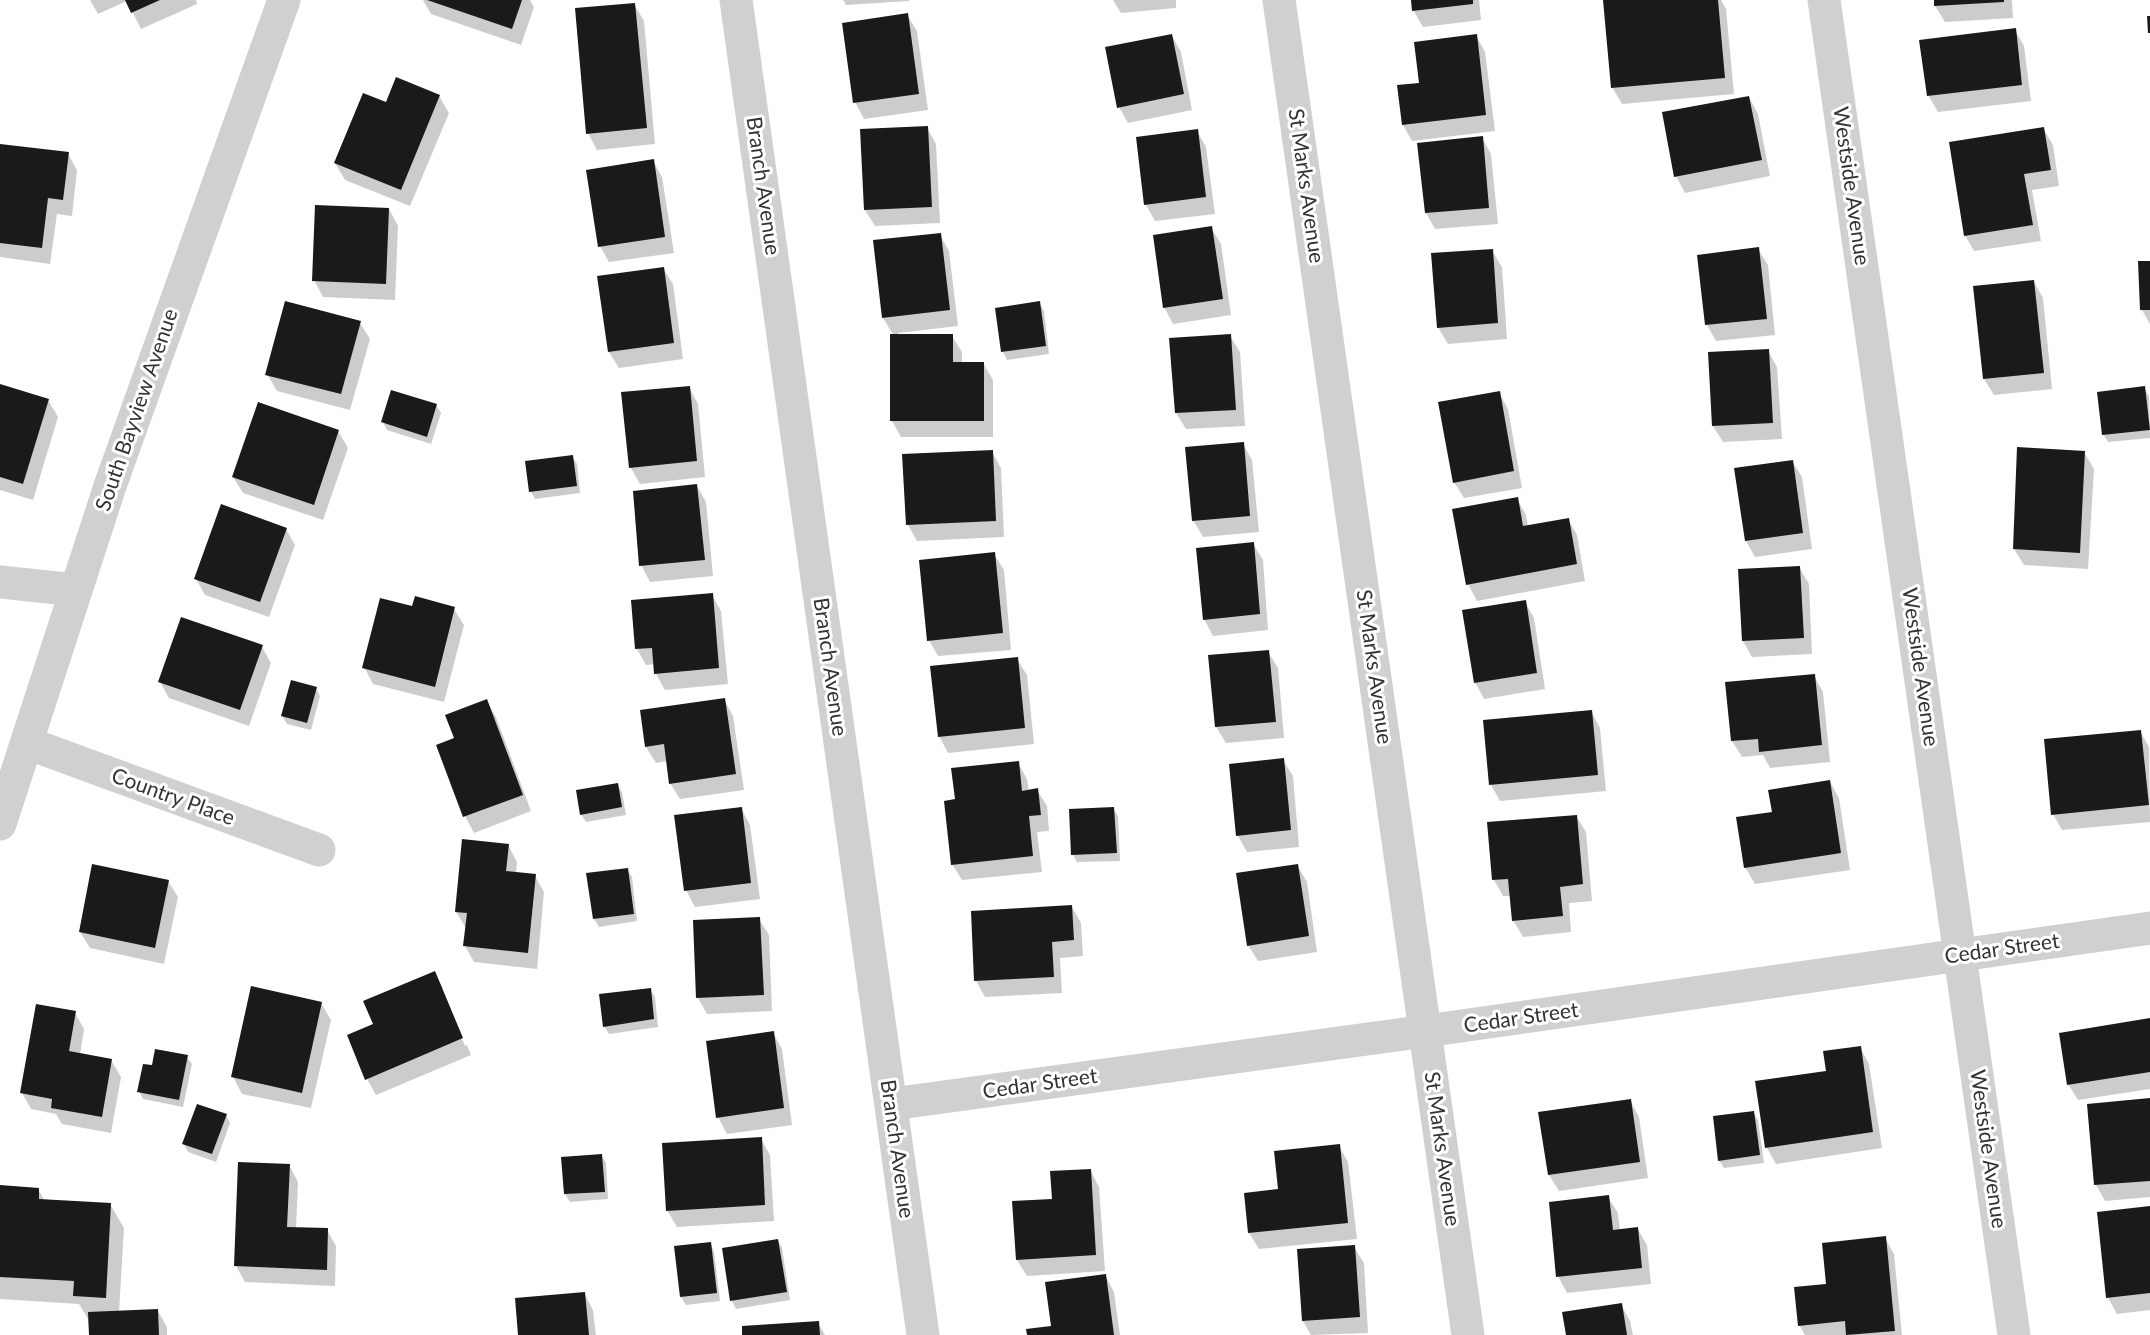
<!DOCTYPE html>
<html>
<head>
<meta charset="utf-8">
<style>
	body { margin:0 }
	canvas { display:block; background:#fff }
</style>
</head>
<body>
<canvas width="2150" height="1335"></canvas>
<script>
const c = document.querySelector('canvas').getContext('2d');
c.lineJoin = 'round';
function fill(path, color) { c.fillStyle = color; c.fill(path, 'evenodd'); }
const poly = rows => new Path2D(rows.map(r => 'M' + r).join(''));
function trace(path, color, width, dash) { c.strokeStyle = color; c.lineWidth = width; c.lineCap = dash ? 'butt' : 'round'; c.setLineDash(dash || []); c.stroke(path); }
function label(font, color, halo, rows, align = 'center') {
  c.font = font + ' Lato,sans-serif'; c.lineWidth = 6; c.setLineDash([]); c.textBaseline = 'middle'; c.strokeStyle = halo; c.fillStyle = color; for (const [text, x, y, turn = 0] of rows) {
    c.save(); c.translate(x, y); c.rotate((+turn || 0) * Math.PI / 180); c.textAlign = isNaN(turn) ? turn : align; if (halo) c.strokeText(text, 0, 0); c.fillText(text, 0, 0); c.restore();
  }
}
fill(poly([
	[90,0,196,0,197,4,141,29,127,1,98,14],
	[423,0,530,0,534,7,521,45,431,14],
	[843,0,909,0,909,1,846,5],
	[1113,0,1176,0,1176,8,1121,13],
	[1412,0,1479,0,1481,20,1423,27,1413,10],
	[1627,0,1721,0,1726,9,1734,94,1622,104,1612,87],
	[1935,0,2012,0,2013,18,1945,22,1935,6],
	[634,4,644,21,655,144,597,150,588,133],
	[907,15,917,31,928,110,864,119,855,102],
	[2015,30,2024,46,2031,101,1938,112,1928,95],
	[1476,35,1485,52,1495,131,1412,141,1403,125],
	[1172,36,1181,52,1192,110,1128,123,1119,107],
	[439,96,449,113,410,206,345,180,335,163,387,104],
	[1749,97,1758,114,1770,176,1685,193,1676,176],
	[927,128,936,144,940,223,875,226,865,210],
	[2043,128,2053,145,2059,186,2032,190,2041,241,1974,251,1965,235],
	[1197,131,1206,147,1215,214,1155,221,1146,205,1138,138],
	[1482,138,1491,154,1498,224,1435,229,1426,213],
	[0,145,68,154,77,170,72,216,57,214,50,264,0,257],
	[653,161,662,177,674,253,609,262,600,246],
	[389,209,398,226,395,300,323,297,314,280],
	[1211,228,1221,244,1231,315,1173,324,1164,307],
	[940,235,949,251,958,326,898,333,898,336,952,336,962,352,962,363,983,363,993,380,993,437,901,437,892,421,892,336,894,336,883,318],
	[1758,249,1768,265,1775,335,1716,341,1707,325,1699,256],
	[1492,251,1502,267,1507,339,1448,344,1438,327],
	[2150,262,2150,324,2142,310],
	[663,268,673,284,683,359,619,368,609,352,599,277],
	[2034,282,2043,298,2052,389,1994,395,1984,379],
	[1039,303,1044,311,1049,354,1007,360,1003,352,997,309],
	[360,323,370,339,350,410,277,391,267,374],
	[1230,336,1240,352,1245,426,1186,429,1176,413,1171,339],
	[1768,351,1777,367,1782,439,1723,442,1713,426],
	[0,386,48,400,58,417,33,500,0,490],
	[689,387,698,404,705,477,640,484,631,468],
	[2144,388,2149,396,2150,438,2108,442,2103,434],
	[1499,393,1508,409,1522,488,1464,498,1454,482],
	[436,405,441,413,431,444,387,430,383,422],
	[338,431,348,448,323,520,243,493,233,477],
	[1243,444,1252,460,1259,532,1203,537,1193,520],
	[992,452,1001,468,1004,537,917,541,908,525,904,455],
	[2084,452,2094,469,2088,569,2024,565,2014,549],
	[572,456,577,464,580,493,535,499,531,492],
	[1792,461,1802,477,1812,549,1755,557,1746,541],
	[697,486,706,502,713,576,650,582,641,565],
	[1517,499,1526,515,1528,527,1568,519,1577,535,1585,581,1477,601,1468,584],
	[286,529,295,545,269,617,205,595,196,579],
	[1253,544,1263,560,1268,630,1213,636,1204,619],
	[994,554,1004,570,1011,650,938,656,929,640],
	[1799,567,1809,584,1812,654,1752,657,1743,641,1740,571],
	[712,595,721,611,728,684,665,690,656,674,655,664,646,665,637,649],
	[1525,602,1534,618,1545,689,1484,699,1475,682],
	[454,609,464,625,444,702,373,684,364,667],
	[262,647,271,663,249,726,169,698,160,682],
	[1268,652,1278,668,1284,738,1226,743,1216,727],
	[1017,659,1027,675,1034,744,948,753,939,736],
	[1814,676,1823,692,1830,762,1770,768,1763,755,1742,757,1732,741,1727,683],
	[316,688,320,696,311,730,287,724,282,716],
	[724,699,733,716,744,790,680,799,670,783,667,761,656,763,646,747],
	[486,701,496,717,531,811,474,833,465,816,456,739],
	[1591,711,1600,728,1606,791,1500,801,1491,785],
	[2140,731,2149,747,2150,822,2062,830,2053,814],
	[1283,760,1293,776,1299,847,1247,852,1238,836],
	[1018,763,1027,779,1029,791,1037,790,1047,806,1049,831,1037,832,1042,872,962,880,952,864,957,801],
	[1830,782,1839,798,1850,870,1755,884,1745,867,1774,813],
	[617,784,622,792,626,815,586,822,581,814],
	[741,808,750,825,760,899,695,907,686,890],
	[1113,808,1118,816,1120,861,1077,862,1073,855],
	[1576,816,1586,832,1592,901,1569,903,1571,932,1523,937,1513,920,1511,896,1503,896,1494,880,1489,824],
	[508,845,517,862,516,873,535,876,544,892,537,969,474,962,465,946,466,928,456,912],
	[1297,865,1307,882,1317,952,1258,961,1248,945],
	[627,869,632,877,637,921,599,927,594,919,588,875],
	[168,881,178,897,164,964,90,948,80,932],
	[1072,907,1081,923,1083,956,1060,958,1062,993,985,997,976,981],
	[759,919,769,935,772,1011,707,1014,698,998],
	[434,973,443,988,440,988,465,1046,467,1045,471,1055,376,1095,367,1079,375,1025],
	[650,989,655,997,658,1027,609,1034,604,1026],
	[321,1003,331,1020,311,1108,242,1094,233,1077],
	[75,1013,84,1029,80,1055,111,1060,121,1077,111,1133,62,1124,56,1114,31,1109,22,1093],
	[2150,1020,2150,1089,2078,1100,2068,1084],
	[773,1033,782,1049,792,1125,727,1134,718,1117],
	[1860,1047,1869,1064,1882,1148,1776,1164,1767,1148,1827,1072],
	[187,1057,192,1064,183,1107,143,1099,139,1091,153,1067],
	[1630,1100,1639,1117,1648,1178,1559,1191,1549,1175],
	[2150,1100,2150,1197,2105,1201,2096,1185,2089,1105],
	[1753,1112,1758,1120,1764,1163,1724,1168,1719,1160],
	[226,1115,230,1123,216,1162,188,1152,184,1144],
	[761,1139,770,1155,774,1221,677,1227,667,1210],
	[1339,1146,1348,1162,1357,1239,1259,1249,1249,1233,1280,1191],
	[601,1155,606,1163,608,1199,570,1202,565,1194],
	[289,1165,298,1182,296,1229,327,1230,336,1246,335,1286,245,1282,236,1266],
	[1090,1170,1099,1187,1105,1271,1027,1276,1017,1260,1054,1200],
	[0,1187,38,1189,45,1201,110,1204,124,1228,119,1313,158,1311,167,1327,167,1335,90,1335,88,1319,79,1304,0,1299],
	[1608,1197,1618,1213,1620,1231,1637,1228,1647,1245,1651,1284,1567,1293,1558,1276],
	[2150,1208,2150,1310,2117,1314,2108,1298],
	[1885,1238,1894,1254,1902,1335,1805,1335,1800,1326,1827,1285],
	[778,1240,782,1248,790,1300,736,1309,732,1301,723,1249],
	[710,1243,714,1251,720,1301,686,1305,681,1297,675,1247],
	[1354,1247,1364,1263,1368,1333,1311,1335,1303,1321],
	[1105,1275,1114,1292,1120,1335,1028,1335,1052,1327],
	[584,1293,593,1310,596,1335,520,1335],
	[1621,1305,1630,1321,1633,1335,1567,1335],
	[818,1323,825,1335,744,1335]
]), '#0003');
fill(poly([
	[125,0,160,0,131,13],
	[427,0,522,0,512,29],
	[1411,0,1473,0,1473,4,1412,11],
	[1603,0,1718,0,1725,78,1611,88],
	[1934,0,2004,0,2004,2,1934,6],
	[635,3,647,128,586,134,575,8],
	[908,13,919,94,853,103,842,23],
	[2147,16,2150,16,2150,33,2148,33],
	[2016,28,2022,85,1927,96,1919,40],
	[1172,34,1184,94,1117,108,1105,47],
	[1477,34,1486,115,1402,125,1397,85,1419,83,1414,42],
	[396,77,440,95,401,190,334,163,363,93,386,102],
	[1749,96,1762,160,1674,177,1662,112],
	[928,126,932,207,864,210,860,129],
	[2044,127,2051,170,2024,174,2033,225,1964,236,1949,142],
	[1198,129,1206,197,1144,205,1136,137],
	[1483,136,1489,208,1425,213,1417,143],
	[0,144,69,152,63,200,48,198,42,248,0,243],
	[654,159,665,237,598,247,586,170],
	[315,205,389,208,386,284,312,281],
	[1212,226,1223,299,1163,308,1153,235],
	[941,233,950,310,882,318,873,240],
	[1759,247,1767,319,1705,325,1697,255],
	[1493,249,1498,323,1437,328,1431,253],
	[2138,261,2150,261,2150,310,2140,310],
	[664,267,674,343,608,352,597,276],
	[2034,280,2044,373,1983,379,1973,286],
	[285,301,361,321,341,394,265,375],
	[1040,301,1046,346,1001,352,995,308],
	[890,334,953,334,953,362,984,362,984,421,890,421],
	[1231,334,1236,410,1175,413,1169,338],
	[1769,349,1773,423,1712,426,1708,352],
	[0,384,49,399,23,484,0,477],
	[690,386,697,461,629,468,621,392],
	[2145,386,2150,430,2102,435,2097,392],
	[391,390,437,404,427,437,381,422],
	[1500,391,1514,471,1453,483,1438,402],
	[258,402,339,430,314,505,232,477],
	[1244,442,1250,516,1192,521,1185,447],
	[2017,447,2085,451,2080,553,2013,549],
	[993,450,996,521,906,525,902,454],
	[573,455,577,486,529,492,525,461],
	[1793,460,1803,533,1745,541,1734,468],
	[697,484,705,560,639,566,633,491],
	[1518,497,1523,526,1569,518,1577,564,1466,585,1452,509],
	[221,504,287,528,260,602,194,579],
	[1254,542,1260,614,1203,620,1196,548],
	[995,552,1003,633,927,641,919,560],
	[1800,566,1804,638,1742,641,1738,569],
	[713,593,719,668,654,674,652,648,635,649,631,600],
	[415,596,455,607,435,687,362,668,380,598,412,606],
	[1526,600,1537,673,1474,683,1462,610],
	[181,617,263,645,240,710,158,682],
	[1269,650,1276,722,1215,727,1208,655],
	[1018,657,1025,728,938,737,930,666],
	[1815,674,1822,745,1759,752,1758,739,1731,741,1725,682],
	[291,680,317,687,307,723,281,716],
	[725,698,736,774,669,784,664,744,645,747,640,710],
	[487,699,523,795,463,817,436,745,454,738,445,715],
	[1592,710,1598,775,1489,785,1483,720],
	[2141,730,2149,805,2051,815,2044,739],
	[1284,758,1291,830,1236,836,1229,764],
	[1019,761,1022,791,1038,788,1041,815,1029,816,1033,856,951,865,944,801,955,799,951,768],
	[1830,780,1841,853,1744,868,1736,817,1772,812,1768,790],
	[618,783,622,807,580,815,576,790],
	[742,807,751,883,684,891,674,815],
	[1114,807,1117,853,1071,855,1069,809],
	[1577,815,1583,884,1560,887,1563,916,1512,921,1508,879,1492,880,1487,822],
	[462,839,509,844,506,871,536,874,528,953,463,946,467,913,455,912],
	[92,864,169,880,155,948,79,932],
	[1298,864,1309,936,1247,946,1236,873],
	[628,868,634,914,593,919,586,873],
	[1072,905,1074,940,1052,942,1054,977,974,981,971,911],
	[760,917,764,995,696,998,693,920],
	[435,971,463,1038,365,1080,347,1035,373,1024,363,1001],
	[251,986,322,1002,302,1093,231,1077],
	[651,988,654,1019,603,1027,599,994],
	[36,1004,76,1011,69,1051,112,1059,102,1117,51,1108,52,1099,20,1093],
	[2150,1018,2150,1072,2067,1085,2059,1033],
	[774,1031,784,1108,716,1118,706,1041],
	[1861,1046,1873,1132,1765,1148,1755,1081,1826,1071,1823,1051],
	[155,1049,188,1055,179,1100,137,1092,143,1064,152,1065],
	[2150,1098,2150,1181,2094,1185,2087,1104],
	[1631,1099,1640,1162,1548,1175,1538,1112],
	[197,1104,227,1114,212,1154,182,1144],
	[1754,1111,1760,1155,1718,1161,1713,1116],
	[762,1137,765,1205,666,1211,662,1143],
	[1340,1144,1348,1223,1248,1233,1244,1193,1278,1189,1274,1151],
	[602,1154,605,1192,564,1194,561,1157],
	[238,1162,290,1164,287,1227,328,1228,327,1270,234,1266],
	[1091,1169,1096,1255,1016,1260,1012,1201,1052,1199,1050,1171],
	[0,1185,39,1188,39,1199,111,1203,106,1298,73,1296,74,1281,0,1277],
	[1609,1195,1613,1230,1638,1227,1642,1268,1556,1277,1549,1202],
	[2150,1206,2150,1293,2106,1298,2097,1212],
	[1886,1236,1895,1331,1846,1335,1845,1321,1798,1326,1794,1287,1826,1284,1822,1243],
	[778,1239,787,1292,730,1301,722,1248],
	[711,1242,717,1293,680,1297,674,1246],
	[1355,1245,1360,1317,1302,1321,1297,1249],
	[1106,1274,1114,1335,1027,1335,1026,1329,1051,1326,1045,1282],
	[585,1292,589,1335,518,1335,515,1298],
	[1622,1303,1627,1335,1566,1335,1562,1312],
	[158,1309,159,1335,89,1335,88,1312],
	[819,1321,820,1335,742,1335,742,1326]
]), '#1a1a1a');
trace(poly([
	[736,0,923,1335],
	[1279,0,1468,1335],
	[1824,0,2014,1335],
	[0,582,76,590],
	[27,743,319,850],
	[0,824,110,486,284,0],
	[892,1104,1426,1031,2150,928]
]), '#d0d0d0', 33);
label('21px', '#333', '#fff', [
	["Branch Avenue",763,186,82],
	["St Marks Avenue",1306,186,82],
	["Westside Avenue",1851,186,82],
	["South Bayview Avenue",137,410,-71],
	["Branch Avenue",830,667,82],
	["St Marks Avenue",1374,667,82],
	["Westside Avenue",1920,667,82],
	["Country Place",173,797,20],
	["Cedar Street",2002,949,-8],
	["Cedar Street",1521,1018,-8],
	["Cedar Street",1040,1084,-8],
	["Branch Avenue",897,1149,82],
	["St Marks Avenue",1442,1149,82],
	["Westside Avenue",1988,1149,82]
]);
</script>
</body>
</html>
